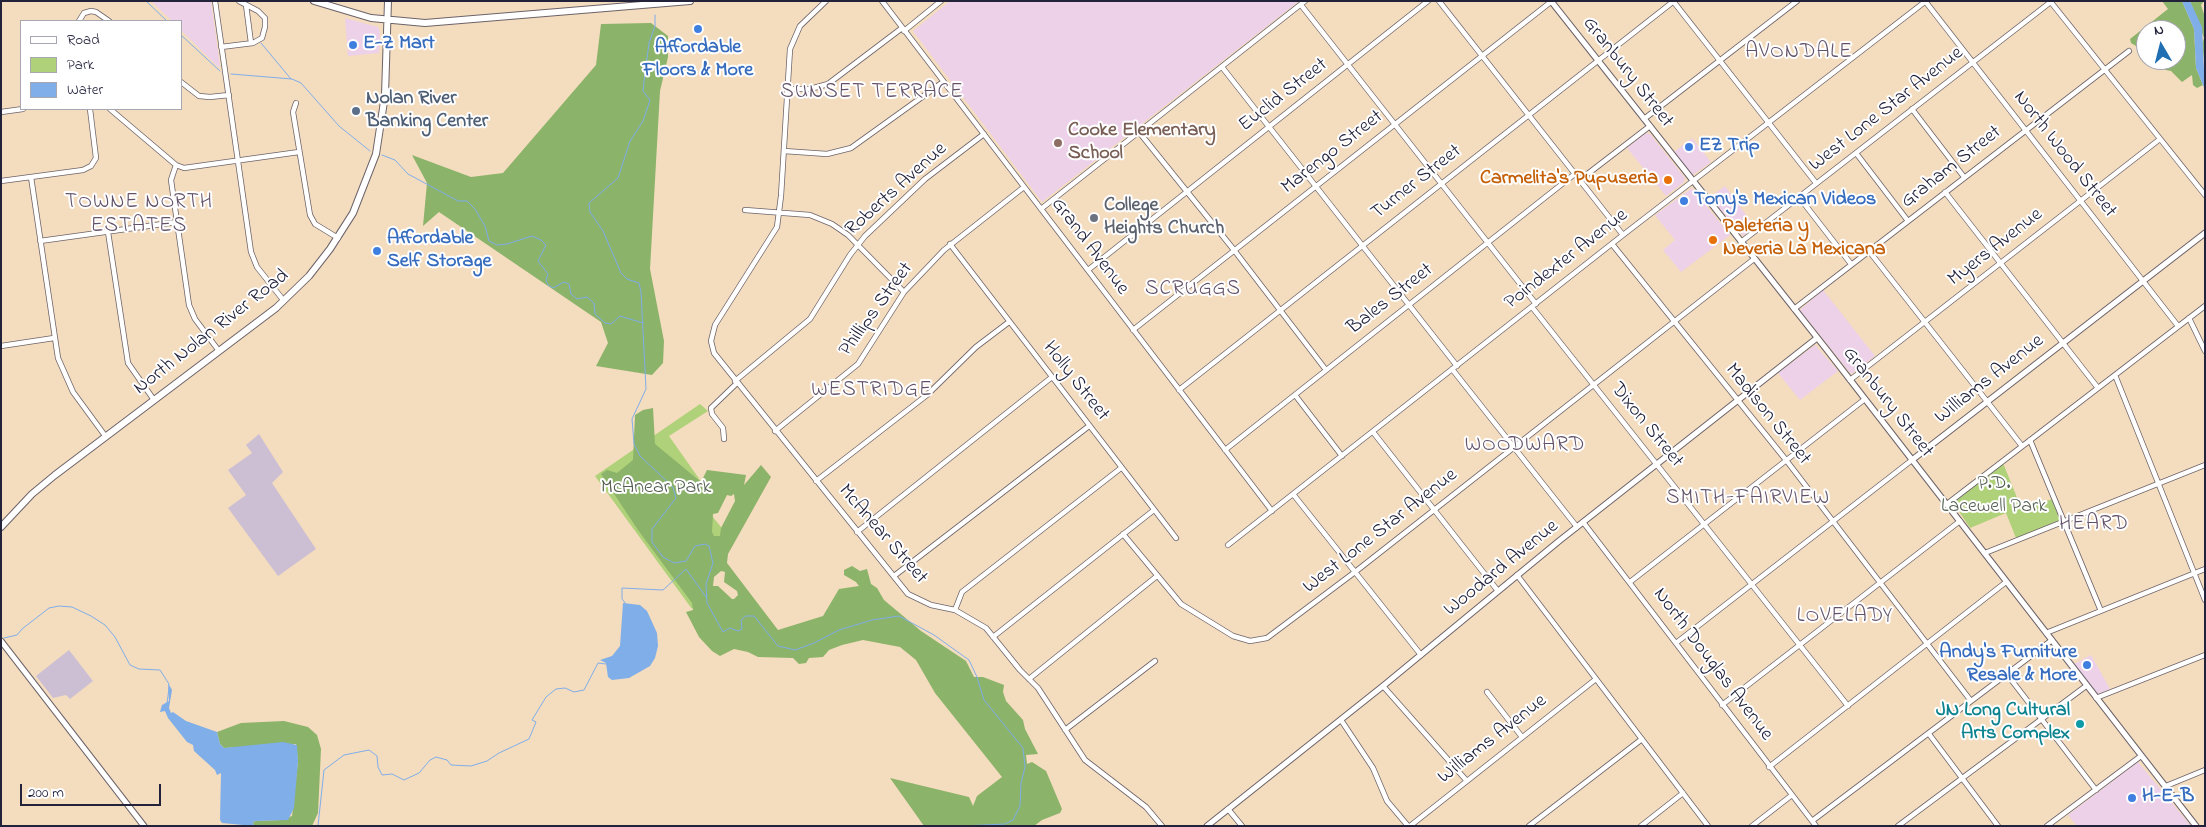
<!DOCTYPE html>
<html>
<head>
<meta charset="utf-8">
<style>
	body { margin:0 }
	#map { position:relative; width:2206px; height:827px; overflow:hidden; background:#f4dcbe; font-family:"Indie Flower",sans-serif }
	canvas { display:block }
	.frame { position:absolute; inset:0; border:2px solid #22223b; pointer-events:none }
	.legend { position:absolute; left:20px; top:20px; width:162px; height:90px; box-sizing:border-box; background:#fff; border:1px solid #a7a7b1; margin:0; padding:6px 9px; list-style:none; font-size:15px; color:#22223b }
	.legend li { display:flex; align-items:center; gap:10px; height:25px }
	.legend b { width:25px; border:1px solid #a7a7b1 }
	.north { position:absolute; left:2136px; top:20px; width:50px; height:50px; box-sizing:border-box; background:#fff; border:1px solid #a7a7b1; border-radius:50%; rotate:352deg; font-size:14px; font-weight:700; line-height:20px; text-align:center; color:#22223b }
	.north::after { content:''; display:block; margin:auto; width:18px; height:22px; background:#1f6fb2; clip-path:polygon(50% 0,100% 100%,50% 72%,0 100%) }
	.scale { position:absolute; left:20px; top:784px; width:141px; height:22px; box-sizing:border-box; border:2px solid #22223b; border-top:0; padding-left:6px; font-size:15px; line-height:18px; white-space:nowrap; color:#22223b; -webkit-text-stroke:4px #fff; paint-order:stroke }
</style>
</head>
<body>
<div id="map">
<canvas width="2206" height="827"></canvas>
<div class="frame"></div>
<ul class="legend">
<li><b style="height:6px;background:#fff"></b>Road</li>
<li><b style="height:14px;background:#afd179"></b>Park</li>
<li><b style="height:14px;background:#7faee9"></b>Water</li>
</ul>
<div class="north">N</div>
<div class="scale">200 m</div>
</div>
<script>
const c = document.querySelector('canvas').getContext('2d');
c.lineJoin = 'round';
function fill(path, color) { c.fillStyle = color; c.fill(path, 'evenodd'); }
const poly = rows => new Path2D(rows.map(r => 'M' + r).join(''));
function trace(path, color, width, dash) { c.strokeStyle = color; c.lineWidth = width; c.lineCap = dash ? 'butt' : 'round'; c.setLineDash(dash || []); c.stroke(path); }
function label(font, color, halo, rows, align = 'center') {
  c.font = font + ' "Indie Flower",sans-serif'; c.lineWidth = 4; c.setLineDash([]); c.textBaseline = 'middle'; c.strokeStyle = halo; c.fillStyle = color; for (const [text, x, y, turn = 0] of rows) {
    c.save(); c.translate(x, y); c.rotate((+turn || 0) * Math.PI / 180); c.textAlign = isNaN(turn) ? turn : align; if (halo) c.strokeText(text, 0, 0); c.fillText(text, 0, 0); c.restore();
  }
}
fill(poly([
	[151,1,211,1,220,66,218,67,181,30,181,21,172,21],
	[950,1,1299,1,1042,202,913,31],
	[345,18,378,27,380,32,379,53,348,56],
	[1646,133,1650,134,1685,178,1684,182,1666,196,1627,148],
	[1692,138,1711,162,1693,175,1674,152],
	[1725,186,1755,227,1743,236,1710,197],
	[1692,188,1730,235,1681,272,1663,250,1675,240,1655,215],
	[1823,290,1875,356,1851,374,1800,310],
	[1815,345,1838,371,1800,400,1778,373],
	[2091,655,2110,689,2098,694,2074,664],
	[2138,762,2191,826,2077,826,2068,815]
]), '#edd1e9');
fill(poly([
	[259,434,283,472,272,483,316,549,278,576,228,508,246,495,228,470,252,453,246,445],
	[69,650,93,681,70,699,66,695,53,698,36,676]
]), '#ccbfd4');
fill(poly([
	[700,404,708,411,669,436,707,490,699,500,734,543,692,609,595,476],
	[2003,463,2022,510,2052,499,2060,520,2016,538,2006,513,1970,528,1953,502]
]), '#afd179');
fill(poly([
	[2162,1,2182,1,2194,29,2196,68,2203,85,2197,88,2193,85,2192,75,2182,82,2171,71,2156,68,2148,62,2176,60,2176,30,2172,30,2171,23,2169,22,2168,30,2146,30,2146,47,2141,49,2131,43,2130,39,2168,9],
	[2190,1,2204,1,2201,5,2205,17,2205,69,2202,43,2204,38],
	[651,23,668,36,668,57,660,91,650,269,664,341,663,363,652,375,596,366,608,343,601,322,439,212,423,226,427,183,412,155,471,177,503,173,596,65,601,24],
	[653,408,655,444,701,482,707,470,746,475,744,485,761,465,771,477,728,554,727,563,778,630,823,616,839,589,859,586,856,582,844,575,844,570,852,566,860,571,867,569,871,584,877,588,884,600,921,631,966,661,974,677,983,677,1004,685,1003,692,1006,701,1023,720,1025,729,1038,754,1026,755,1027,764,1032,762,1046,771,1062,809,1060,813,1042,820,1034,826,924,826,890,778,969,797,973,806,977,796,1002,777,935,693,916,660,900,647,863,640,842,645,829,650,823,657,809,658,806,663,799,664,793,658,758,657,748,652,734,649,720,656,712,651,699,637,686,612,693,610,692,603,638,530,601,474,607,470,617,473,633,460,635,415,643,410],
	[734,494,735,501,721,528,720,536,714,536,712,532,713,514,718,513,727,495,731,496],
	[721,571,725,572,724,582,737,591,738,595,734,599,732,599,718,586,713,586,714,577],
	[284,721,308,727,317,735,321,749,318,813,312,826,254,826,253,822,256,821,281,820,292,816,298,761,296,744,224,748,220,744,217,732,241,723]
]), '#8bb369');
fill(poly([
	[2182,1,2190,1,2202,27,2205,90,2196,68,2194,29],
	[623,603,640,605,647,611,657,633,658,646,655,658,650,666,629,678,612,680,608,677,606,663,600,660,612,656,620,646],
	[168,683,172,690,169,708,171,713,173,712,186,721,217,732,220,744,224,748,283,742,297,745,298,761,294,808,288,820,256,821,253,822,254,826,222,823,220,820,221,773,217,775,215,770,194,751,193,745,187,742,168,718,165,711,160,712,162,705,169,701]
]), '#7faee9');
trace(poly([
	[146,1,167,21],
	[655,15,655,26,649,43,644,81,643,91,650,100,643,121,630,141,618,178,589,203,590,212,603,231,621,273,627,279,639,283,641,292,646,389,632,419,634,444,640,456,673,487,676,498,652,529,652,542,663,557,674,563,686,561,695,546,705,544,709,546,713,563,706,584,707,603,723,632,730,628,738,631,742,629,741,620,746,616,754,616,778,646,795,650,814,643,839,630,872,620,899,616,934,635,969,660,977,677,984,700,1023,748,1025,767,1021,783,1020,806,1013,820,1005,824,962,826],
	[181,35,220,71],
	[261,43,291,79],
	[231,74,292,79,301,83,339,126,370,151],
	[382,155,395,160,408,174,458,201,467,201,475,209,485,226,489,241,497,245,507,244,532,236,541,240,546,245,538,261,548,274,546,280,548,285,553,288,564,282,569,284,571,294,577,299,587,297,594,303,595,314,605,323,611,324,620,316,643,323],
	[626,604,622,599,622,588,663,590,686,569,706,597],
	[4,638,17,635,22,629,49,608,59,606,72,607,91,616,105,625,115,637,130,665,139,669,160,670,169,684],
	[167,704,169,688],
	[318,826,324,770,344,755,369,750,377,756,378,767,382,775,392,774,404,780,419,773,430,760,436,757,447,760,451,765,471,766,487,761,499,753,529,739,536,722,532,720,546,697,556,689,565,688,574,692,584,690,598,663,606,664]
]), '#7faee9', 1);
const minor = poly([
	[215,1,251,252,257,267,284,301],
	[826,1,800,26,790,49,781,196,777,227,715,325,711,341,714,353,908,594,931,605,955,610,986,628,1020,670,1038,688,1085,760,1146,807,1162,826],
	[882,1,1272,511],
	[1439,1,1623,235],
	[1673,1,1816,183],
	[1925,1,2178,326],
	[2050,1,2205,195],
	[246,5,251,43],
	[1301,5,1536,304],
	[79,21,84,13,91,11,96,12,109,21],
	[904,31,941,1],
	[221,47,253,43,262,38,265,27,265,18,258,11,239,1],
	[1222,67,1457,366],
	[181,82,199,96,210,97,229,95],
	[788,89,810,89,828,84,902,28],
	[296,103,293,112,310,215,315,224,338,238],
	[110,109,176,165,184,168,299,152],
	[1912,109,1964,177],
	[1,112,23,109],
	[1644,119,1797,1],
	[1139,132,1234,250,1326,370],
	[784,151,827,154,851,148,943,82],
	[1856,153,1908,221],
	[176,165,171,180,189,305,195,319,219,351],
	[31,177,58,358,73,392,106,437],
	[1581,179,1650,126],
	[1,181,83,170,91,166,96,158,90,109],
	[1945,192,2098,388],
	[1799,197,1851,264],
	[1041,209,1305,1],
	[745,210,810,215,832,224,848,235,904,292],
	[108,232,128,363,154,400],
	[40,241,177,222],
	[1741,242,2052,1],
	[950,244,1176,538],
	[1612,244,1786,460,1971,701],
	[1869,251,2022,446],
	[1088,270,1428,1],
	[1532,307,1848,706],
	[1794,309,2129,51],
	[2189,318,2205,351],
	[1133,330,1552,1],
	[1,346,54,338],
	[1452,369,1577,527],
	[2115,375,2205,600],
	[1850,380,2160,139],
	[735,381,810,319,850,255,865,236,925,179,984,134],
	[1179,390,1674,1],
	[1295,395,1342,456],
	[775,431,858,364,904,292,944,250,1024,187],
	[1373,432,1498,591],
	[724,439,723,428,712,414,711,408,737,383],
	[2030,440,2101,611],
	[1225,450,1576,173],
	[816,481,927,395,976,347,1009,322],
	[1293,494,1421,655],
	[1947,504,2205,306],
	[1583,522,1816,826],
	[857,532,1052,377],
	[1123,534,1181,604,1233,636,1250,641,1267,638,1355,572,1754,259],
	[1228,545,1623,235,1926,1],
	[1985,553,2205,465],
	[1517,575,1708,826],
	[894,576,1089,426],
	[1630,582,1865,399],
	[955,610,962,592,1121,468],
	[2046,633,2205,569],
	[993,637,1154,510],
	[1676,643,1912,460],
	[2006,673,2096,790],
	[1029,679,1157,576],
	[1383,686,1466,780],
	[1487,692,1522,737],
	[2096,698,2205,655],
	[1722,705,1960,521],
	[1341,720,1373,768,1387,801,1408,826],
	[1065,730,1155,661],
	[1929,734,1998,826],
	[1769,767,2006,582],
	[2166,786,2205,770],
	[1228,809,1242,826],
	[1812,821,2052,640],
	[1410,826,1596,679],
	[1529,826,1642,739],
	[1641,826,1683,793],
	[1752,826,1792,795],
	[1898,826,2086,686],
	[2047,826,2141,756]
]);
const tertiary = poly([
	[1551,1,1827,350,2196,826],
	[1912,460,2205,233],
	[1,641,144,826],
	[1207,826,1383,686,1559,541,1817,338]
]);
const secondary = poly([
	[314,1,371,18,425,23,690,1],
	[1,527,32,494,55,475,276,308,309,276,330,249,353,213,376,154,385,95,388,1]
]);
trace(minor, '#6c6369', 6);
trace(tertiary, '#6c6369', 7);
trace(secondary, '#6c6369', 8);
trace(minor, '#fff', 4.5);
trace(tertiary, '#fff', 5);
trace(secondary, '#fff', 6);
for (const [x, y, r, color] of [
	[698,29,5,"#3f7fe0"],
	[353,45,5,"#3f7fe0"],
	[356,111,5,"#5c6f8a"],
	[1058,143,5,"#8d6e63"],
	[1689,147,5,"#3f7fe0"],
	[1668,180,5,"#e8710a"],
	[1684,201,5,"#3f7fe0"],
	[1094,218,5,"#6b7280"],
	[1713,240,5,"#e8710a"],
	[377,251,5,"#3f7fe0"],
	[2087,665,5,"#3f7fe0"],
	[2080,724,5,"#0f9aa8"],
	[2132,798,5,"#3f7fe0"]
]) { const dot = new Path2D(); dot.arc(x, y, r, 0, 2 * Math.PI); c.fillStyle = color; c.fill(dot); trace(dot, '#fff', 2); }
label('bold 20px', '#366cbe', '#fff', [
	["E-Z Mart",363,45],
	["Affordable",698,49,"center"],
	["Floors & More",698,72,"center"],
	["EZ Trip",1699,147],
	["Tony's Mexican Videos",1694,201],
	["Affordable",387,240],
	["Self Storage",387,263],
	["Andy's Furniture",2077,654,"right"],
	["Resale & More",2077,677,"right"],
	["H-E-B",2142,798]
], 'left');
label('20px', '#22223b', '#fff', [
	["Granbury Street",1627,73,52],
	["Euclid Street",1284,96,-38],
	["West Lone Star Avenue",1887,110,-38],
	["Marengo Street",1333,153,-38],
	["North Wood Street",2064,155,52],
	["Graham Street",1952,168,-38],
	["Turner Street",1417,183,-38],
	["Roberts Avenue",897,190,-42],
	["Grand Avenue",1089,247,53],
	["Myers Avenue",1996,248,-38],
	["Poindexter Avenue",1567,260,-38],
	["Bales Street",1391,300,-38],
	["Phillips Street",877,310,-54],
	["North Nolan River Road",212,333,-38],
	["Williams Avenue",1990,380,-38],
	["Holly Street",1075,382,52],
	["Granbury Street",1887,403,52],
	["Madison Street",1767,415,51],
	["Dixon Street",1646,426,51],
	["West Lone Star Avenue",1381,532,-38],
	["McAnear Street",882,535,49],
	["Woodard Avenue",1502,569,-39],
	["North Douglas Avenue",1712,665,53],
	["Williams Avenue",1493,740,-38]
]);
label('bold 20px', '#4e5e75', '#fff', [
	["Nolan River",366,100],
	["Banking Center",366,123]
], 'left');
label('bold 20px', '#785e54', '#fff', [
	["Cooke Elementary",1068,132],
	["School",1068,155]
], 'left');
label('bold 20px', '#c56008', '#fff', [
	["Carmelita's Pupuseria",1658,180],
	["Paleteria y",1723,228,"left"],
	["Neveria La Mexicana",1723,251,"left"]
], 'right');
label('bold 20px', '#5b616d', '#fff', [
	["College",1104,207],
	["Heights Church",1104,230]
], 'left');
label('20px', '#535f51', '#fff', [
	["P.D.",1994,485],
	["Lacewell Park",1994,508],
	["McAnear Park",656,489]
]);
label('bold 20px', '#0d838f', '#fff', [
	["JN Long Cultural",2070,712],
	["Arts Complex",2070,735]
], 'right');
c.letterSpacing = '1px';
label('21px', '#635268', '#fff', [
	["AVONDALE",1799,54],
	["SUNSET TERRACE",872,94],
	["TOWNE NORTH",139,204],
	["ESTATES",139,228],
	["SCRUGGS",1193,291],
	["WESTRIDGE",872,392],
	["WOODWARD",1525,447],
	["SMITH-FAIRVIEW",1748,500],
	["HEARD",2094,526],
	["LOVELADY",1845,618]
]);
c.letterSpacing = '0px';
</script>
</body>
</html>
